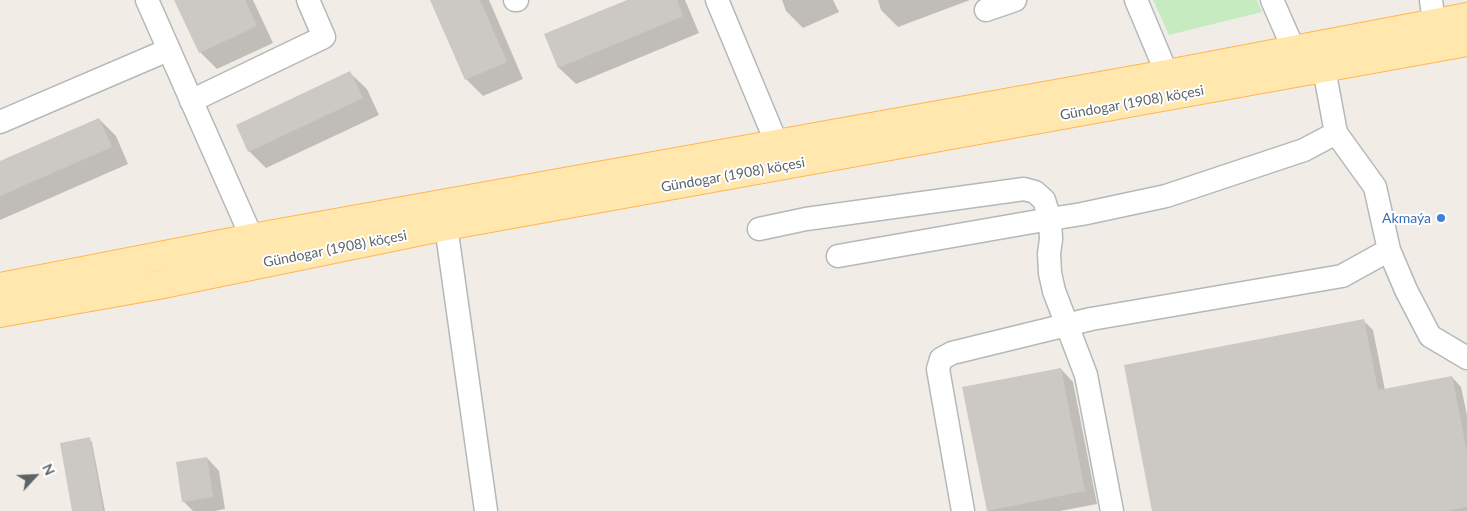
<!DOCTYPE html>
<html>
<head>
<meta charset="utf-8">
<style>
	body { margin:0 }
	#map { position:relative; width:1467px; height:511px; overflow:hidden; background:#f1ede6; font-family:Lato,sans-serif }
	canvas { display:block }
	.north { position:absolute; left:10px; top:451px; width:50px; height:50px; -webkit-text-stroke:4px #fff; paint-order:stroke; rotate:65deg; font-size:14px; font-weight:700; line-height:20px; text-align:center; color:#5d6468 }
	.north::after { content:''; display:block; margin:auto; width:18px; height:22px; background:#5d6468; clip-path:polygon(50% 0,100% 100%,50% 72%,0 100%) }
</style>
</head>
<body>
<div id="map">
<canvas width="1467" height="511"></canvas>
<div class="north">N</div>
</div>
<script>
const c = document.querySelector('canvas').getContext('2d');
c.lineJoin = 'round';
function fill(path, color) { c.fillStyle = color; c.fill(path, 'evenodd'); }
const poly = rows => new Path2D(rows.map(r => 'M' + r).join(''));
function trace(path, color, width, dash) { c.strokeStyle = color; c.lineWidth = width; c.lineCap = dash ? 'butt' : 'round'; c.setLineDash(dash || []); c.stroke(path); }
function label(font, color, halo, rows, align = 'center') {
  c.font = font + ' Lato,sans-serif'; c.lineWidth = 4; c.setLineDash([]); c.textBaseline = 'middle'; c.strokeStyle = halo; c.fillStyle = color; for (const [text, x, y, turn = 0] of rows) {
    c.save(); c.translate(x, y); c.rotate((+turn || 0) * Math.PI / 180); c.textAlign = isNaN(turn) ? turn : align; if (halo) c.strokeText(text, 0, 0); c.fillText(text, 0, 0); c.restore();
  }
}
fill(poly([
	[1153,0,1257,0,1262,12,1169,35]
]), '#c6ebc1');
fill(poly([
	[176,0,253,0,273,43,217,69,200,52],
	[432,0,489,0,523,79,483,96,466,79],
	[630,0,685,0,699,33,576,84,559,68,546,35],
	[782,0,833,0,839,12,803,28,786,11],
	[878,0,970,0,898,27,881,10],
	[350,73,367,89,379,115,266,168,249,151],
	[99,119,116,136,128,164,0,220,0,162],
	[1363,320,1373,330,1385,390,1452,377,1461,387,1467,415,1467,511,1154,511],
	[1061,369,1073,382,1097,504,1060,511,989,511,988,510],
	[89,439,92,442,105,511,73,511],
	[207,458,219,471,225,509,215,511,193,511,183,501]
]), '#0003');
fill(poly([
	[174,0,245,0,257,26,199,53],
	[430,0,480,0,507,62,465,80],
	[627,0,677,0,683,16,558,68,544,34],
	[350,71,363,98,248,152,236,125],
	[99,118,112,147,0,196,0,161],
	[1364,319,1378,390,1452,376,1467,452,1467,507,1447,511,1152,511,1124,365],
	[1061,368,1085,491,987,511,962,387],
	[90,437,103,511,72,511,60,443],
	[207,457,213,497,182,502,176,462]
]), '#ccc8c3');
const minor = poly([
	[147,0,252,238,256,254],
	[515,0,517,0],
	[717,0,777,144],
	[1136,0,1167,74],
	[1272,0,1294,50],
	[1431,0,1434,24],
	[986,10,1015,0],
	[1324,69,1336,133,1375,187,1389,250,1406,290,1430,336,1467,358],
	[191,101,324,37,308,0],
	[0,122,168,50],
	[446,226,486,511],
	[759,229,806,219,1024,189,1035,192,1044,200,1050,219,1082,214,1166,196,1304,150,1336,133],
	[838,256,1050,219,1051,239,1049,254,1050,273,1054,291,1086,375,1112,511],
	[963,511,938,369,941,359,952,353,1091,319,1342,276,1389,250]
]);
const major = poly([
	[0,287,252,238,1167,74,1467,17],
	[0,313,158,285,446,226,1467,42]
]);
trace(minor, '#b4b8bc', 25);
trace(major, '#ffb752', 30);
trace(minor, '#fff', 22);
trace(major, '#ffe7ae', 28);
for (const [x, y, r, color] of [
	[1441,218,5,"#3f7fe0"]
]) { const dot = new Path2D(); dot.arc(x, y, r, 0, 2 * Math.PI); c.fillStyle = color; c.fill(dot); trace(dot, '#fff', 2); }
label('14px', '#5d6468', '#fff', [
	["Gündogar (1908) köçesi",1132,103,-10],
	["Gündogar (1908) köçesi",733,175,-10],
	["Gündogar (1908) köçesi",335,249,-11]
]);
label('14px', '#366cbe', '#fff', [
	["Аkmaýa",1431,218]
], 'right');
</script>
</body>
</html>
